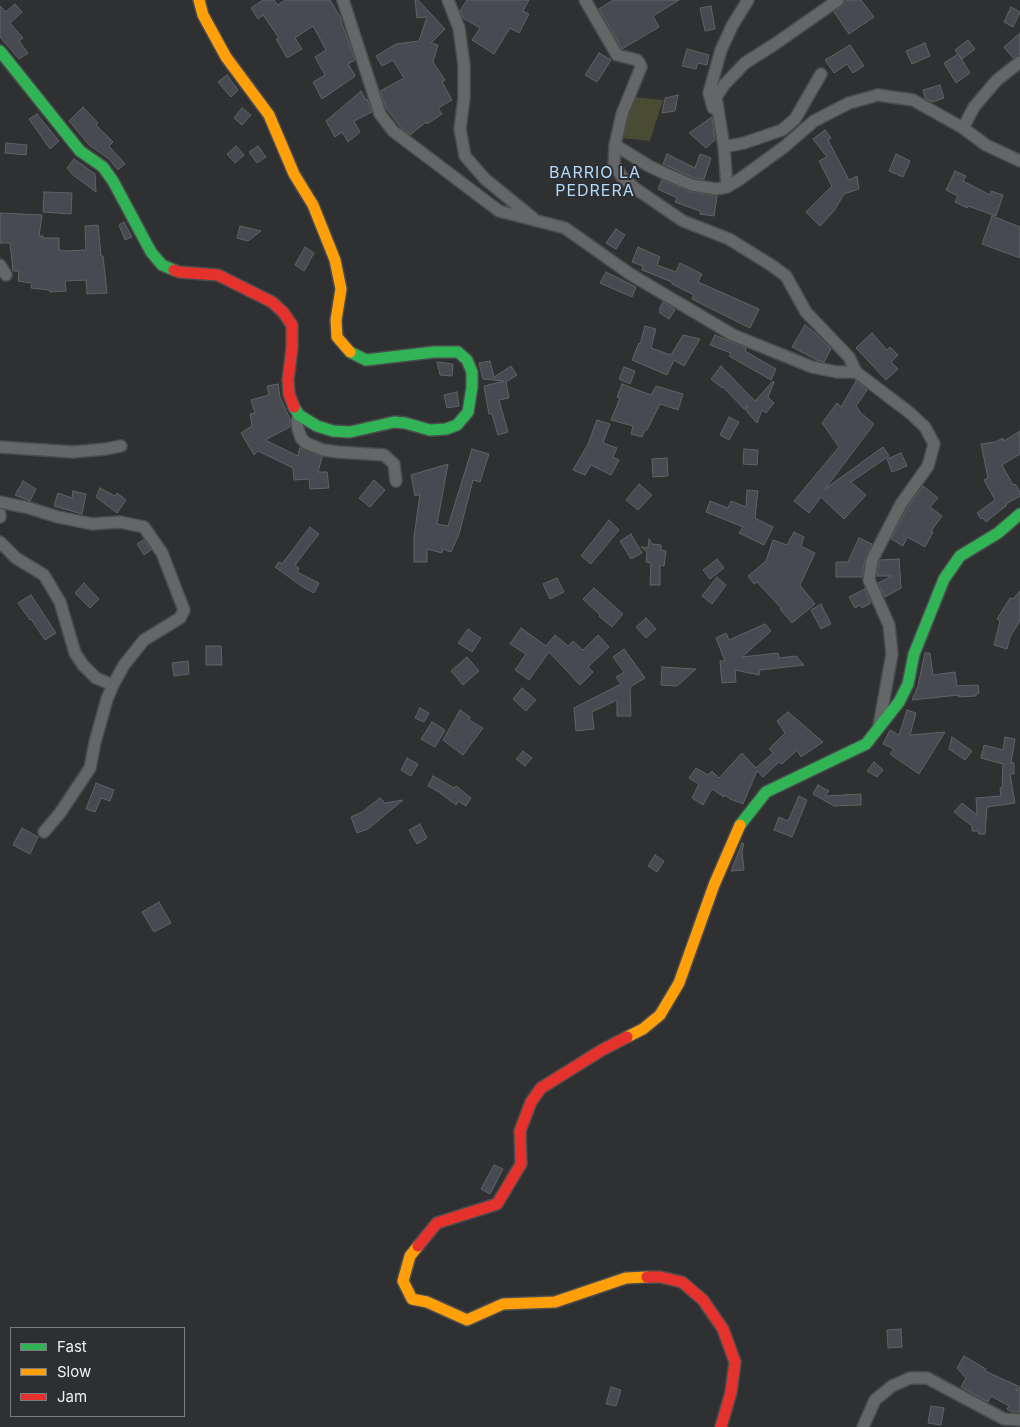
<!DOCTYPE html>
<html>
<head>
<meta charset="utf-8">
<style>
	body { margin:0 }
	#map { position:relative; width:1020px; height:1427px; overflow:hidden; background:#2e3032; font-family:Inter,sans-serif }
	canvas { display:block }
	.legend { position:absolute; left:10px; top:1327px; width:175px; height:90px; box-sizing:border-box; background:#2d2f33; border:1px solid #7b7d80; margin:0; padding:6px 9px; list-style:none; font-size:15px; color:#f0f1f4 }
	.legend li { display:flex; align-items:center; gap:10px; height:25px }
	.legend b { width:25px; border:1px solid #7b7d80 }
</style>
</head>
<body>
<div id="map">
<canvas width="1020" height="1427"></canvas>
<ul class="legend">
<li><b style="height:6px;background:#30b455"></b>Fast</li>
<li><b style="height:6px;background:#ff9f0a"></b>Slow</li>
<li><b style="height:6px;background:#e5322d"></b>Jam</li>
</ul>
</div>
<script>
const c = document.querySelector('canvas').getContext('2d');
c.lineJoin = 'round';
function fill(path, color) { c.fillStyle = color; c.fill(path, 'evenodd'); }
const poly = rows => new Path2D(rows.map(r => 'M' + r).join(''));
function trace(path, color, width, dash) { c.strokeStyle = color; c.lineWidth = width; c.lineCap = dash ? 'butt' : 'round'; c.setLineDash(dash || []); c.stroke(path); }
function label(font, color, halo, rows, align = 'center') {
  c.font = font + ' Inter,sans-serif'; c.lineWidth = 4; c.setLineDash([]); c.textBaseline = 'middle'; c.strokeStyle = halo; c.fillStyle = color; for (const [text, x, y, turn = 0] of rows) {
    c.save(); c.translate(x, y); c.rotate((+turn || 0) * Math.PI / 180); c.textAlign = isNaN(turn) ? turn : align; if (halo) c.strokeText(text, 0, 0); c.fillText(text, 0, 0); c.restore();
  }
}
fill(poly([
	[633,97,663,100,650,141,620,138]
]), '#494b33');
const building = poly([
	[263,0,274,0,278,5,285,0,330,0,341,18,341,21,355,60,348,64,355,75,354,77,322,99,313,82,325,75,315,57,326,50,313,26,295,38,302,49,287,58,276,39,279,38,263,15,258,19,251,8,263,0],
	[415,0,418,0,445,29,431,43,438,45,433,62,445,80,442,82,452,100,438,108,442,114,427,124,426,122,410,135,402,129,386,108,380,91,404,78,393,60,382,66,376,56,396,44,419,41,427,17,417,18,415,0],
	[467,0,529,0,523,11,529,14,519,33,510,28,494,54,472,40,480,28,463,18,460,11,467,0],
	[613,0,679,0,653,16,659,27,622,49,599,9,613,0],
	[847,0,861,0,874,17,849,34,834,12,847,0],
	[15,4,22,12,10,23,23,38,19,41,28,53,19,59,0,37,0,6,6,12,15,4],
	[711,6,715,29,705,31,700,8,711,6],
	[1011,7,1020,12,1013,27,1004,22,1011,7],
	[1020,33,1020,55,1013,58,1004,47,1020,33],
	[968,40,975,49,962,59,959,55,970,73,956,83,944,63,958,54,955,50,968,40],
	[925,43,930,56,912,64,906,51,925,43],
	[850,45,864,66,853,73,847,64,834,73,825,60,850,45],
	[687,49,709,55,707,65,698,63,696,69,682,66,687,49],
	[599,53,611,60,597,82,585,75,599,53],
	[227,75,238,90,231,97,218,82,227,75],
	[940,85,944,98,932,102,925,98,923,90,940,85],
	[361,91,366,100,367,99,372,112,354,121,360,132,348,142,342,132,335,137,326,121,361,91],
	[678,95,675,111,662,113,665,98,678,95],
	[83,107,98,123,96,125,113,142,109,146,125,164,118,170,109,159,89,145,69,121,83,107],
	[242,108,251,115,242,125,234,118,242,108],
	[37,114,59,141,50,149,29,119,37,114],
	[712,117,715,140,706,148,689,133,712,117],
	[825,130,831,138,828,140,849,180,857,176,859,189,844,194,834,211,820,226,806,212,832,186,819,161,827,157,813,139,825,130],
	[6,143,27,145,26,155,5,153,6,143],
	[236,146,244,155,235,163,227,154,236,146],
	[258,146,266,157,257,163,249,152,258,146],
	[667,154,695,168,700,154,711,158,704,179,694,178,663,164,667,154],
	[896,154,910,161,903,177,889,171,896,154],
	[74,159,95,174,96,192,73,175,67,168,74,159],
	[955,171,966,176,963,181,990,195,991,191,1003,195,996,216,968,206,967,208,955,202,958,196,946,190,955,171],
	[662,180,691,192,717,196,714,216,700,214,700,211,675,202,677,198,658,189,662,180],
	[44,192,72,193,71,214,43,212,44,192],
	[0,213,42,215,39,236,43,236,43,238,59,238,59,250,64,251,86,250,85,226,98,225,101,256,103,256,107,293,87,294,86,280,65,281,66,291,50,292,49,290,31,288,32,283,18,281,19,271,13,271,10,243,0,243,0,213],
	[992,216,1020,227,1020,258,982,244,992,216],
	[124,222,132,237,125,240,119,225,124,222],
	[240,226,261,231,248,241,237,238,240,226],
	[616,229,625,235,616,249,606,243,616,229],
	[305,247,314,253,304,271,295,265,305,247],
	[638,247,660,257,657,265,676,272,680,263,702,274,698,282,759,309,750,328,692,299,694,295,672,284,672,282,642,270,643,266,632,262,638,247],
	[606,272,636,287,632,297,600,283,606,272],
	[663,302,675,310,669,319,660,313,660,308,663,302],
	[805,325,814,332,831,349,824,362,817,360,792,347,805,325],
	[645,326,656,329,651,348,671,355,683,335,700,339,684,366,674,360,667,375,632,360,639,343,640,344,645,326],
	[872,333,887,350,890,347,898,355,891,362,898,369,886,380,856,348,872,333],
	[715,335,746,348,745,351,776,369,771,380,729,356,731,353,710,345,715,335],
	[490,361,494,377,511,366,517,375,506,382,509,398,499,400,508,432,498,435,492,414,489,414,484,386,504,381,483,379,479,363,490,361],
	[437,362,453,364,452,376,440,375,437,362],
	[721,366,755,401,773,381,774,382,768,397,774,403,766,413,762,410,757,423,747,412,747,405,745,410,723,387,722,388,711,379,721,366],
	[624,367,635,371,630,384,619,379,624,367],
	[856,381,867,390,856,406,861,413,874,424,825,489,883,447,889,456,851,482,866,495,844,519,821,497,809,513,794,501,839,447,822,423,837,403,841,407,856,381],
	[278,384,280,397,290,419,290,427,265,440,298,456,300,447,322,457,318,472,327,472,329,488,310,489,309,479,294,480,293,468,258,451,254,455,241,433,252,426,250,414,255,413,251,400,269,395,267,386,278,384],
	[622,384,651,395,656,386,683,394,678,410,660,404,647,430,645,430,642,437,631,434,633,426,611,420,620,398,617,397,622,384],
	[457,392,459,406,447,408,444,395,457,392],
	[729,417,739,422,729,440,720,435,729,417],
	[597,420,610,424,603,443,617,448,613,457,619,460,611,475,591,465,585,475,573,470,588,444,597,420],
	[1020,431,1020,454,1002,465,1013,485,1015,484,1020,492,1020,496,1006,504,1007,505,986,522,983,518,981,519,977,513,995,500,984,480,988,478,981,444,995,442,1003,438,1004,441,1020,431],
	[472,449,489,454,480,482,473,480,459,534,451,552,443,549,442,553,427,549,427,562,414,562,414,537,420,494,415,496,411,475,448,464,437,524,448,526,472,449],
	[744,449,758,450,757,465,743,464,744,449],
	[901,453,907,466,892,472,887,459,901,453],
	[667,458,668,476,653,477,652,459,667,458],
	[374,480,385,490,370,507,359,498,374,480],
	[23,481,36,489,30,501,15,495,23,481],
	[639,484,652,495,638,510,626,500,639,484],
	[923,486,938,498,930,507,942,516,931,531,933,532,925,547,907,537,903,546,891,539,907,508,923,486],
	[100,488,115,496,117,493,126,500,117,513,96,497,100,488],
	[747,490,758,491,755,518,773,527,764,545,739,533,743,527,706,512,710,501,728,508,731,501,746,507,747,490],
	[73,491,86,494,82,514,54,506,58,493,72,498,73,491],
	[609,520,619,530,591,564,581,556,609,520],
	[310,527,319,534,295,565,299,568,297,572,319,583,314,593,303,587,275,567,279,562,282,564,310,527],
	[794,532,804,537,801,546,815,553,800,585,815,604,792,623,780,609,781,608,757,582,754,584,748,576,766,561,773,540,787,545,794,532],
	[631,534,642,553,631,559,620,541,631,534],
	[859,538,872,544,865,559,862,577,836,577,836,562,848,562,859,538],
	[649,539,652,544,661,545,661,550,666,551,664,566,660,565,660,585,650,585,651,563,646,562,647,552,641,547,648,548,649,539],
	[144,540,151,550,144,555,137,544,144,540],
	[717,559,724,568,710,579,703,570,717,559],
	[899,559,901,588,885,597,878,583,892,576,877,576,879,562,880,560,899,559],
	[717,577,726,585,712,604,702,596,717,577],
	[557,578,564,592,550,599,543,584,557,578],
	[84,583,99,599,90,608,75,593,84,583],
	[594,588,623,614,612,627,599,616,600,615,583,599,594,588],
	[865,589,871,603,862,608,860,605,855,608,849,597,865,589],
	[1020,591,1020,621,1010,637,1007,649,994,645,1000,621,997,619,1010,598,1013,599,1020,591],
	[31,595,56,633,45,640,31,619,30,620,18,603,31,595],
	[821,604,831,624,821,629,811,610,821,604],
	[646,618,656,629,646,638,636,627,646,618],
	[765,624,771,631,742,657,778,653,779,658,796,656,804,665,760,670,759,675,735,670,736,682,722,683,720,661,725,661,716,638,726,633,729,640,765,624],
	[521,628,546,646,555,635,568,646,573,641,583,650,598,635,609,647,588,667,593,672,580,685,549,652,529,680,515,670,526,654,510,644,521,628],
	[468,629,481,638,472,652,458,643,468,629],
	[206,646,221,646,222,665,206,665,206,646],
	[624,649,645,678,630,687,631,716,617,716,617,700,592,712,594,729,576,731,574,708,621,684,616,677,624,672,613,657,624,649],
	[925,653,930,653,933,675,955,672,957,686,978,685,979,693,976,694,976,696,958,697,959,695,912,700,918,686,925,653],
	[467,657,479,671,463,685,451,671,467,657],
	[188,661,189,674,174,676,172,663,188,661],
	[662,667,696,669,677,686,661,685,662,667],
	[522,688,536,700,526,711,513,699,522,688],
	[420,708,429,713,424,722,415,718,420,708],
	[460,710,470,717,469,720,483,728,463,755,443,740,460,710],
	[907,710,916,713,910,735,945,732,919,774,890,754,894,749,883,744,890,730,899,735,907,710],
	[788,712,823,742,801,757,797,750,782,764,779,762,763,777,757,771,743,804,730,799,725,795,724,797,712,789,703,805,692,798,699,784,689,778,696,768,708,775,712,771,719,778,742,753,756,768,773,753,769,749,785,733,777,721,788,712],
	[432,722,445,730,435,747,421,739,432,722],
	[952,737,972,751,965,760,949,749,952,737],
	[1005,737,1015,739,1011,763,1014,763,1014,774,1010,774,1015,803,987,807,985,834,979,834,978,831,972,831,972,826,954,812,962,803,977,815,976,798,1001,796,1000,788,1002,788,1003,764,981,758,984,745,1003,750,1005,737],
	[523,751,532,758,525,766,516,759,523,751],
	[407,758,418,764,411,776,401,770,407,758],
	[874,762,883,770,877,777,867,771,874,762],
	[433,776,454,788,456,786,471,798,466,806,458,801,456,805,440,793,441,793,428,786,433,776],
	[96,783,114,790,110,801,101,798,95,812,86,809,96,783],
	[818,785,829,791,825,796,861,794,861,805,834,806,813,794,818,785],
	[799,796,807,800,792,837,774,830,779,817,788,821,799,796],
	[380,798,385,803,403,800,368,829,357,833,351,817,362,812,380,798],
	[420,824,427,838,417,844,409,830,420,824],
	[22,828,38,837,30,854,13,845,22,828],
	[742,843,744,844,742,851,744,870,731,871,742,843],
	[655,855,664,861,657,872,648,866,655,855],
	[159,902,171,923,154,932,142,912,159,902],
	[494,1165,503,1169,490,1194,481,1189,494,1165],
	[901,1329,902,1347,888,1348,887,1330,901,1329],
	[964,1356,986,1369,985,1371,1018,1386,1016,1390,1017,1391,1020,1386,1020,1412,1012,1412,1007,1409,1009,1406,991,1396,988,1402,961,1387,966,1378,957,1368,964,1356],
	[611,1387,621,1390,616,1406,606,1404,611,1387],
	[931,1406,944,1408,941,1425,928,1423,931,1406]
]);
fill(building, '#484a51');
trace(building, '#616264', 1);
const street = poly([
	[343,0,380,114,393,131,499,211,565,228,630,274,733,335,812,367,837,372,856,372,910,413,925,427,934,444,928,466,901,504,872,560,869,580,889,625,892,654,879,726],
	[448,0,459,28,464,65,464,98,460,129,465,156,485,179,533,218],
	[585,0,617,55,637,60,640,64,641,67,622,114,615,145],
	[1020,62,997,80,974,107,963,128,986,145,1020,161],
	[713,108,709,93,721,50,732,26,748,0],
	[724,147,744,143,782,130,795,119,821,74],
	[727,187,724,147,716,97,724,85,745,63,775,44,838,0],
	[0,265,6,275],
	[856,372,849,357,806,312,786,276,771,265,729,239,683,221,636,189,622,177,614,164,615,145,649,166,666,174,692,185,716,189,727,187,740,179,784,147,814,121,849,103,878,95,913,100,963,128],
	[299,415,297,421,298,429,301,438,306,443,323,450,338,452,384,455,394,464,396,481],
	[0,447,73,452,106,449,121,446],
	[0,502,29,508,58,517,92,524,120,522,144,527,162,553,184,610,180,618,144,640,124,665,113,685,107,699,95,742,90,768,60,813,44,832],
	[0,514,0,517],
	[0,542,16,558,44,575,60,602,75,653,83,665,96,678,113,685],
	[863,1427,875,1400,892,1386,910,1378,927,1378,1004,1419,1020,1420]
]);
const fast = poly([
	[0,51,80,151,103,167,113,181,151,252,162,265,174,270],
	[294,407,299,415,317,426,333,431,350,432,394,422,405,423,430,430,446,429,457,425,468,412,472,387,472,372,467,360,458,352,434,352,366,360,350,352],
	[740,825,766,792,866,744,899,702,908,684,914,654,944,579,960,556,998,533,1020,514]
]);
const slow = poly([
	[199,0,203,15,226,57,269,115,294,174,313,205,335,260,341,289,336,320,337,337,350,352],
	[627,1037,643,1029,660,1015,679,983,714,885,740,825],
	[418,1246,410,1256,403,1281,412,1299,427,1302,467,1320,503,1304,555,1302,626,1278,647,1277]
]);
const jam = poly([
	[174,270,179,272,218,275,272,302,283,312,292,325,292,348,288,380,289,394,294,407],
	[418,1246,437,1223,497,1204,521,1164,520,1131,531,1102,541,1088,602,1050,627,1037],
	[647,1277,660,1277,682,1282,703,1300,723,1329,735,1362,731,1392,721,1427]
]);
trace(street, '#4a4c4e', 14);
trace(fast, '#4a4c4e', 14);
trace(slow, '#4a4c4e', 14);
trace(jam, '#4a4c4e', 14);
trace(street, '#646668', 11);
trace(fast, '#30b455', 11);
trace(slow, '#ff9f0a', 11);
trace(jam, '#e5322d', 11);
c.letterSpacing = '1px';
label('16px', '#b3daf9', '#2d2f33', [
	["BARRIO LA",595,173],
	["PEDRERA",595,191]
]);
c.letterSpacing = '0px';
</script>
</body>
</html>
